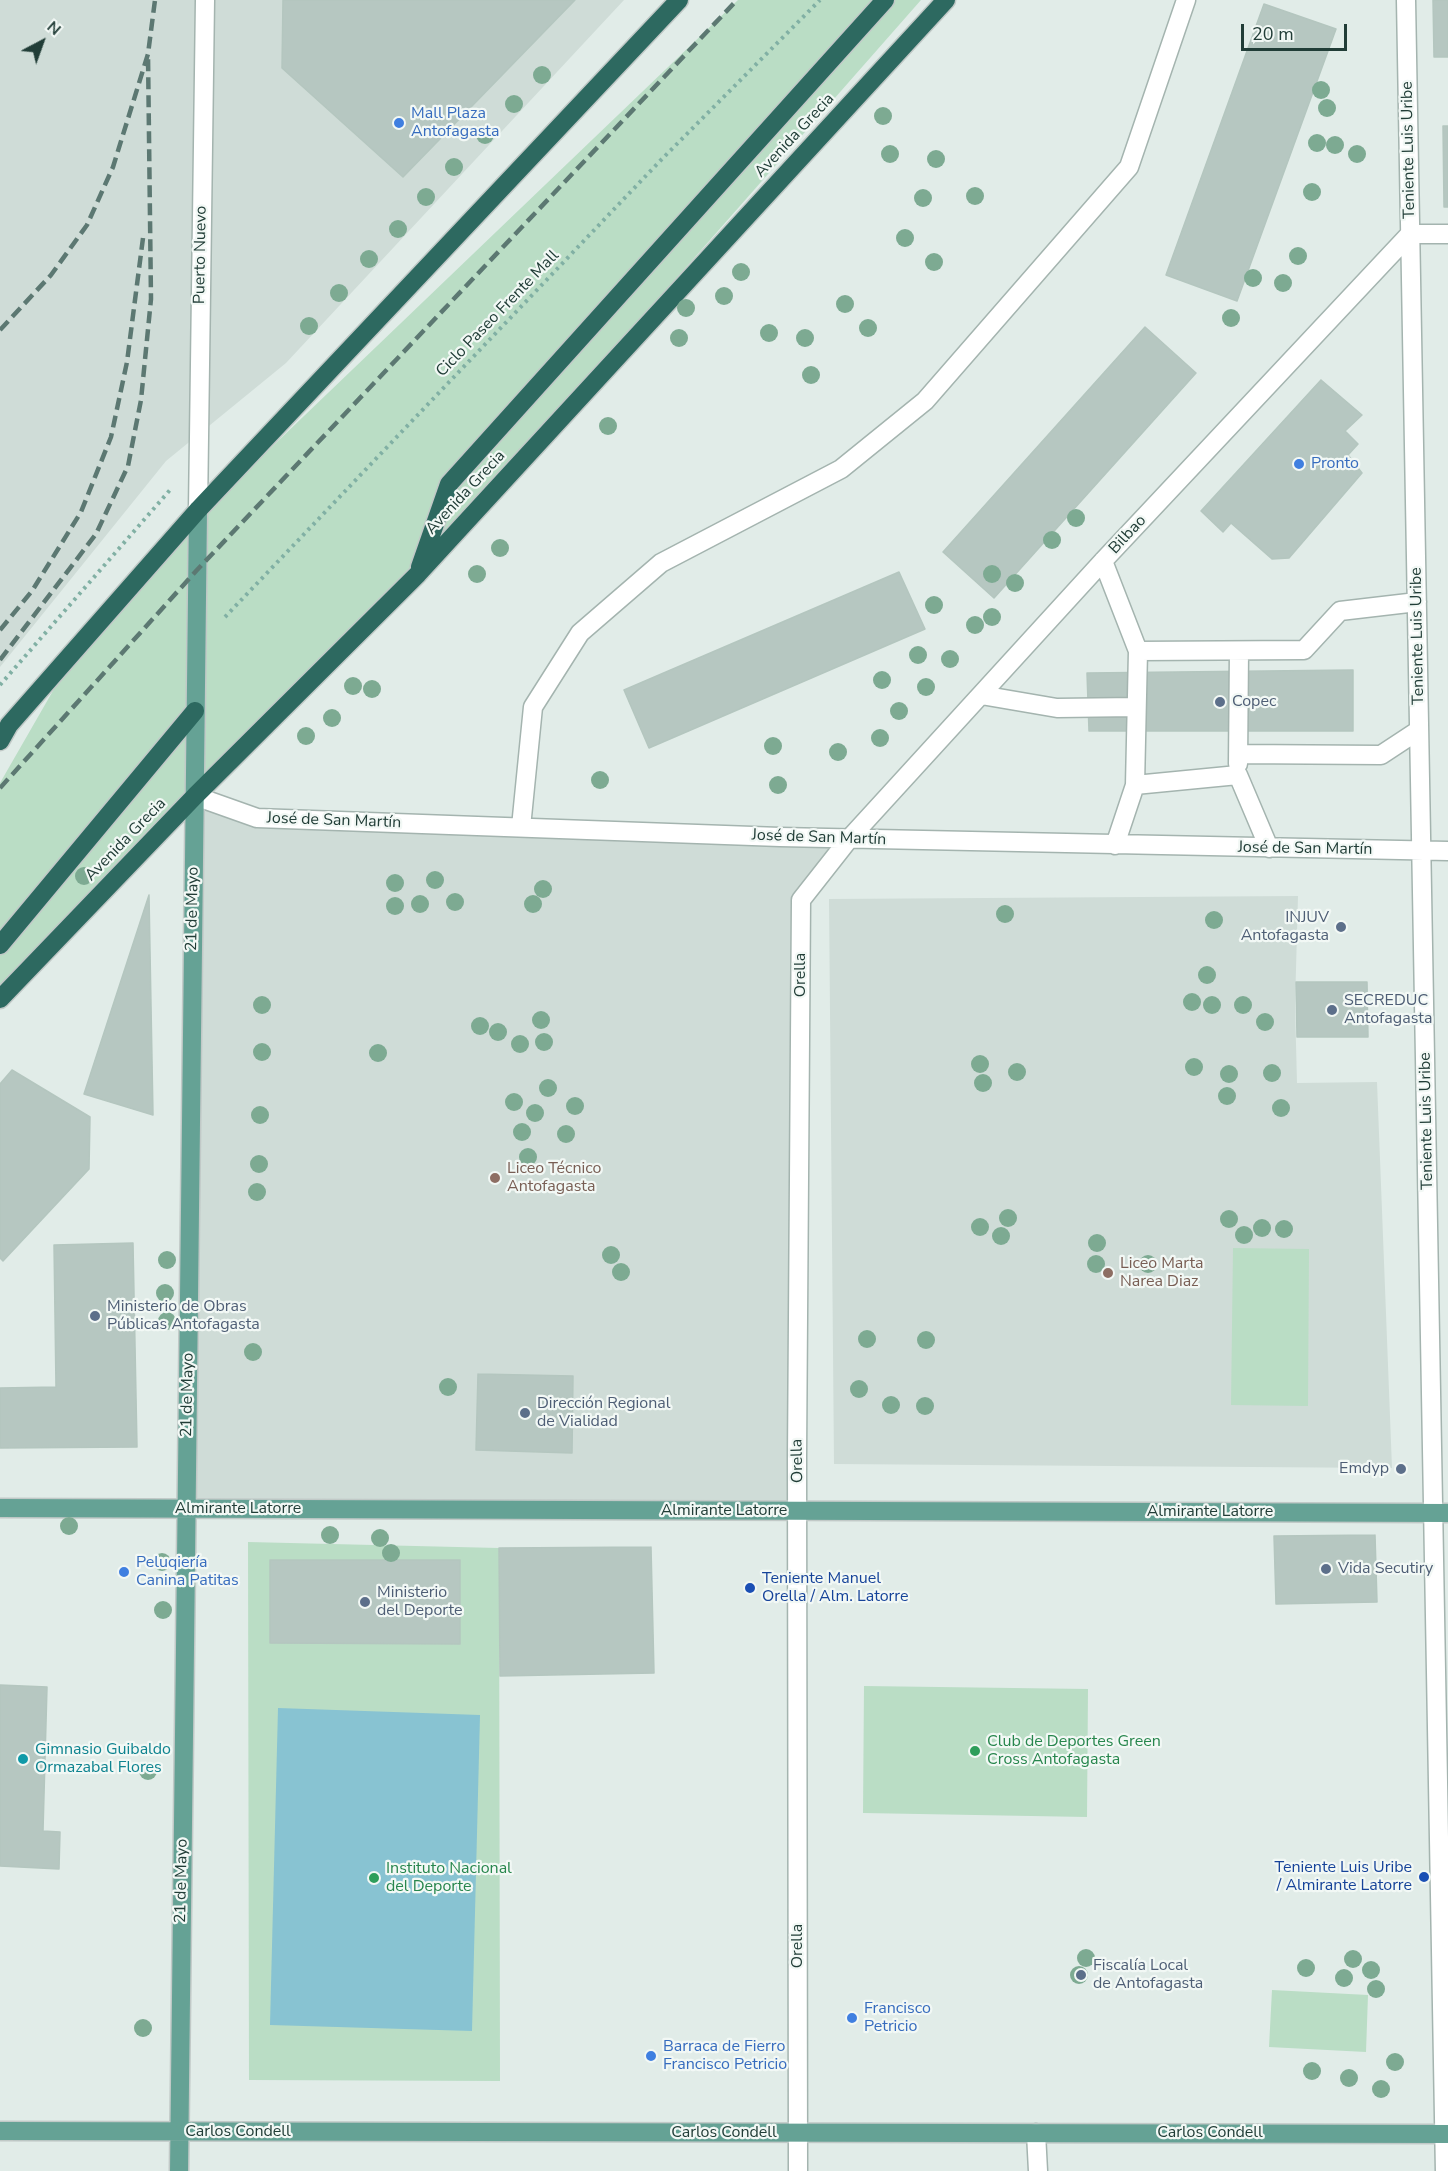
<!DOCTYPE html>
<html>
<head>
<meta charset="utf-8">
<style>
	body { margin:0 }
	#map { position:relative; width:1448px; height:2171px; overflow:hidden; background:#e1ece8; font-family:"Nunito Sans",sans-serif }
	canvas { display:block }
	.north { position:absolute; left:12px; top:12px; width:60px; height:60px; -webkit-text-stroke:4px #f2f8f5; paint-order:stroke; rotate:41deg; font-size:16px; font-weight:700; line-height:24px; text-align:center; color:#213d37 }
	.north::after { content:''; display:block; margin:auto; width:21px; height:27px; background:#213d37; clip-path:polygon(50% 0,100% 100%,50% 72%,0 100%) }
	.scale { position:absolute; left:1241px; top:24px; width:106px; height:27px; box-sizing:border-box; border:3px solid #213d37; border-top:0; padding-left:8px; font-size:18px; line-height:21px; white-space:nowrap; color:#213d37; -webkit-text-stroke:4px #f2f8f5; paint-order:stroke }
</style>
</head>
<body>
<div id="map">
<canvas width="1448" height="2171"></canvas>
<div class="north">N</div>
<div class="scale">20 m</div>
</div>
<script>
const c = document.querySelector('canvas').getContext('2d');
c.lineJoin = 'round';
function fill(path, color) { c.fillStyle = color; c.fill(path, 'evenodd'); }
const poly = rows => new Path2D(rows.map(r => 'M' + r).join(''));
function trace(path, color, width, dash) { c.strokeStyle = color; c.lineWidth = width; c.lineCap = dash ? 'butt' : 'round'; c.setLineDash(dash || []); c.stroke(path); }
function label(font, color, halo, rows, align = 'center') {
  c.font = font + ' "Nunito Sans",sans-serif'; c.lineWidth = 4.5; c.setLineDash([]); c.textBaseline = 'middle'; c.strokeStyle = halo; c.fillStyle = color; for (const [text, x, y, turn = 0] of rows) {
    c.save(); c.translate(x, y); c.rotate((+turn || 0) * Math.PI / 180); c.textAlign = isNaN(turn) ? turn : align; if (halo) c.strokeText(text, 0, 0); c.fillText(text, 0, 0); c.restore();
  }
}
fill(poly([
	[0,0,624,0,286,363,166,461,0,667],
	[195,796,257,818,849,839,801,900,799,1511,187,1509],
	[1298,896,1295,1005,1297,1083,1377,1082,1392,1468,834,1464,829,899]
]), '#cfdcd7');
fill(poly([
	[738,0,921,0,441,546,0,999,0,783,54,689,232,485],
	[1233,1248,1309,1249,1308,1406,1231,1405],
	[248,1542,499,1548,500,2081,249,2080],
	[864,1686,1088,1689,1087,1817,863,1813],
	[1272,1990,1368,1995,1366,2052,1269,2047]
]), '#baddc5');
fill(poly([
	[278,1708,480,1715,472,2031,270,2025]
]), '#88c3d2');
const building = poly([
	[283,0,575,0,403,177,282,68,283,0],
	[1433,0,1448,0,1448,57,1434,57,1433,0],
	[1264,4,1336,29,1237,301,1166,275,1264,4],
	[1443,126,1448,126,1448,207,1444,207,1443,126],
	[1145,327,1196,373,994,598,943,552,1145,327],
	[1321,380,1362,415,1345,431,1358,444,1348,455,1362,473,1289,558,1272,559,1231,523,1223,532,1201,511,1321,380],
	[899,572,925,629,649,748,624,690,899,572],
	[1353,670,1353,731,1089,731,1087,673,1353,670],
	[149,895,153,1115,84,1094,149,895],
	[1296,982,1367,982,1368,1037,1297,1037,1296,982],
	[12,1070,90,1117,89,1169,3,1261,0,1258,0,1084,12,1070],
	[133,1243,137,1447,0,1448,0,1388,56,1387,54,1245,133,1243],
	[478,1374,573,1376,572,1453,476,1450,478,1374],
	[1375,1535,1377,1602,1276,1604,1274,1536,1375,1535],
	[651,1547,654,1673,500,1676,499,1548,651,1547],
	[270,1560,460,1560,460,1644,270,1643,270,1560],
	[0,1685,47,1687,43,1831,60,1832,59,1869,0,1866,0,1685]
]);
fill(building, '#b6c7c1');
trace(building, '#b4c6bf', 1.5);
const minor = poly([
	[1406,0,1445,2171],
	[198,510,205,0],
	[1103,561,1138,651,1304,650,1340,611,1417,602],
	[981,695,1057,708,1136,707],
	[1238,754,1381,755,1419,730],
	[1238,764,1239,651],
	[1135,785,1138,651],
	[195,796,257,818,780,837,1448,851],
	[521,827,533,707,580,633,661,563,841,469,925,401,1129,167,1186,0],
	[1115,845,1135,785,1238,775,1269,848],
	[1036,2133,1038,2171],
	[798,2171,797,1456,801,900,849,839,881,804,1103,561,1410,234,1448,234]
]);
const major = poly([
	[0,1508,1448,1513],
	[0,2131,1448,2134],
	[179,2171,198,510]
]);
const highway = poly([
	[420,567,449,484,885,0],
	[0,741,9,725,198,510,679,0],
	[0,945,195,711],
	[0,999,195,796,418,574,946,0]
]);
trace(minor, '#a4b4af', 21);
trace(major, '#c1c9c7', 21);
trace(highway, '#c1c9c7', 21);
trace(poly([
	[225,617,660,161,820,0],
	[0,685,170,490]
]), '#81b0a4', 4, [3, 4.5]);
trace(minor, '#fff', 18);
trace(major, '#65a295', 18);
trace(highway, '#2d6960', 18);
trace(poly([
	[0,330,51,275,87,225,113,167,148,54,155,0],
	[0,630,32,591,81,512,111,437,127,362,143,238],
	[0,660,96,534,128,466,141,400,151,299,148,54],
	[0,788,197,570,737,0]
]), '#5c7872', 4.5, [12, 6]);
c.fillStyle = '#7daa92';
for (const [x, y] of [
	[542,75],
	[1321,90],
	[514,104],
	[1327,108],
	[883,116],
	[485,135],
	[1317,143],
	[1335,145],
	[890,154],
	[1357,154],
	[936,159],
	[454,167],
	[1312,192],
	[975,196],
	[426,197],
	[923,198],
	[398,229],
	[905,238],
	[1298,256],
	[369,259],
	[934,262],
	[741,272],
	[1253,278],
	[1283,283],
	[339,293],
	[724,296],
	[845,304],
	[686,308],
	[1231,318],
	[309,326],
	[868,328],
	[769,333],
	[679,338],
	[805,338],
	[811,375],
	[608,426],
	[1076,518],
	[1052,540],
	[500,548],
	[477,574],
	[992,574],
	[1015,583],
	[934,605],
	[992,617],
	[975,625],
	[918,655],
	[950,659],
	[882,680],
	[353,686],
	[926,687],
	[372,689],
	[899,711],
	[332,718],
	[306,736],
	[880,738],
	[773,746],
	[838,752],
	[600,780],
	[778,785],
	[84,876],
	[435,880],
	[395,883],
	[543,889],
	[455,902],
	[420,904],
	[533,904],
	[395,906],
	[1005,914],
	[1214,920],
	[1207,975],
	[1192,1002],
	[262,1005],
	[1212,1005],
	[1243,1005],
	[541,1020],
	[1265,1022],
	[480,1026],
	[498,1032],
	[544,1042],
	[520,1044],
	[262,1052],
	[378,1053],
	[980,1064],
	[1194,1067],
	[1017,1072],
	[1272,1073],
	[1229,1074],
	[983,1083],
	[548,1088],
	[1227,1096],
	[514,1102],
	[575,1106],
	[1281,1108],
	[535,1113],
	[260,1115],
	[522,1132],
	[566,1134],
	[528,1157],
	[259,1164],
	[257,1192],
	[1008,1218],
	[1229,1219],
	[980,1227],
	[1262,1228],
	[1284,1229],
	[1244,1235],
	[1001,1236],
	[1097,1243],
	[611,1255],
	[167,1260],
	[1096,1264],
	[1148,1264],
	[621,1272],
	[165,1293],
	[167,1321],
	[867,1339],
	[926,1340],
	[253,1352],
	[448,1387],
	[859,1389],
	[891,1405],
	[925,1406],
	[69,1526],
	[330,1535],
	[380,1538],
	[391,1553],
	[162,1562],
	[163,1610],
	[148,1771],
	[1086,1958],
	[1353,1959],
	[1306,1968],
	[1371,1970],
	[1079,1975],
	[1344,1978],
	[1376,1989],
	[143,2028],
	[1395,2062],
	[1312,2071],
	[1349,2078],
	[1381,2089]
]) { c.beginPath(); c.arc(x, y, 9, 0, 2 * Math.PI); c.fill(); }
for (const [x, y, r, color] of [
	[399,123,6,"#3f7fe0"],
	[1299,464,6,"#3f7fe0"],
	[1220,702,6,"#5c6f8a"],
	[1341,927,6,"#5c6f8a"],
	[1332,1010,6,"#5c6f8a"],
	[495,1178,6,"#8d6e63"],
	[1108,1273,6,"#8d6e63"],
	[95,1316,6,"#5c6f8a"],
	[525,1413,6,"#5c6f8a"],
	[1401,1469,6,"#5c6f8a"],
	[1326,1569,6,"#5c6f8a"],
	[124,1572,6,"#3f7fe0"],
	[750,1588,6,"#1a4fb4"],
	[365,1602,6,"#5c6f8a"],
	[975,1751,6,"#2e9e5b"],
	[23,1759,6,"#0f9aa8"],
	[1424,1877,6,"#1a4fb4"],
	[374,1878,6,"#2e9e5b"],
	[1081,1975,6,"#5c6f8a"],
	[852,2018,6,"#3f7fe0"],
	[651,2056,6,"#3f7fe0"]
]) { const dot = new Path2D(); dot.arc(x, y, r, 0, 2 * Math.PI); c.fillStyle = color; c.fill(dot); trace(dot, '#f2f8f5', 2); }
label('16px', '#366cbe', '#f2f8f5', [
	["Mall Plaza",411,114],
	["Antofagasta",411,132],
	["Pronto",1311,464],
	["Peluqiería",136,1563],
	["Canina Patitas",136,1581],
	["Francisco",864,2009],
	["Petricio",864,2027],
	["Barraca de Fierro",663,2047],
	["Francisco Petricio",663,2065]
], 'left');
label('16px', '#213d37', '#f2f8f5', [
	["Avenida Grecia",795,136,-47],
	["Teniente Luis Uribe",1409,150,-91],
	["Puerto Nuevo",201,255,-89],
	["Ciclo Paseo Frente Mall",498,314,-46],
	["Avenida Grecia",466,493,-47],
	["Bilbao",1128,535,-47],
	["Teniente Luis Uribe",1418,636,-91],
	["José de San Martín",334,821,2],
	["José de San Martín",819,838,2],
	["Avenida Grecia",126,840,-46],
	["José de San Martín",1305,849,1],
	["21 de Mayo",193,909,-89],
	["Orella",801,975,-90],
	["Teniente Luis Uribe",1427,1121,-91],
	["21 de Mayo",188,1395,-89],
	["Orella",798,1461,-91],
	["Almirante Latorre",238,1509],
	["Almirante Latorre",724,1511],
	["Almirante Latorre",1210,1512],
	["21 de Mayo",182,1881,-89],
	["Orella",798,1946,-90],
	["Carlos Condell",238,2132],
	["Carlos Condell",724,2133],
	["Carlos Condell",1210,2133]
]);
label('16px', '#4e5e75', '#f2f8f5', [
	["Copec",1232,702],
	["INJUV",1329,918,"right"],
	["Antofagasta",1329,936,"right"],
	["SECREDUC",1344,1001],
	["Antofagasta",1344,1019],
	["Ministerio de Obras",107,1307],
	["Públicas Antofagasta",107,1325],
	["Dirección Regional",537,1404],
	["de Vialidad",537,1422],
	["Emdyp",1389,1469,"right"],
	["Vida Secutiry",1338,1569],
	["Ministerio",377,1593],
	["del Deporte",377,1611],
	["Fiscalía Local",1093,1966],
	["de Antofagasta",1093,1984]
], 'left');
label('16px', '#785e54', '#f2f8f5', [
	["Liceo Técnico",507,1169],
	["Antofagasta",507,1187],
	["Liceo Marta",1120,1264],
	["Narea Diaz",1120,1282]
], 'left');
label('16px', '#164399', '#f2f8f5', [
	["Teniente Manuel",762,1579],
	["Orella / Alm. Latorre",762,1597],
	["Teniente Luis Uribe",1412,1868,"right"],
	["/ Almirante Latorre",1412,1886,"right"]
], 'left');
label('16px', '#27864d', '#f2f8f5', [
	["Club de Deportes Green",987,1742],
	["Cross Antofagasta",987,1760],
	["Instituto Nacional",386,1869],
	["del Deporte",386,1887]
], 'left');
label('16px', '#0d838f', '#f2f8f5', [
	["Gimnasio Guibaldo",35,1750],
	["Ormazabal Flores",35,1768]
], 'left');
</script>
</body>
</html>
